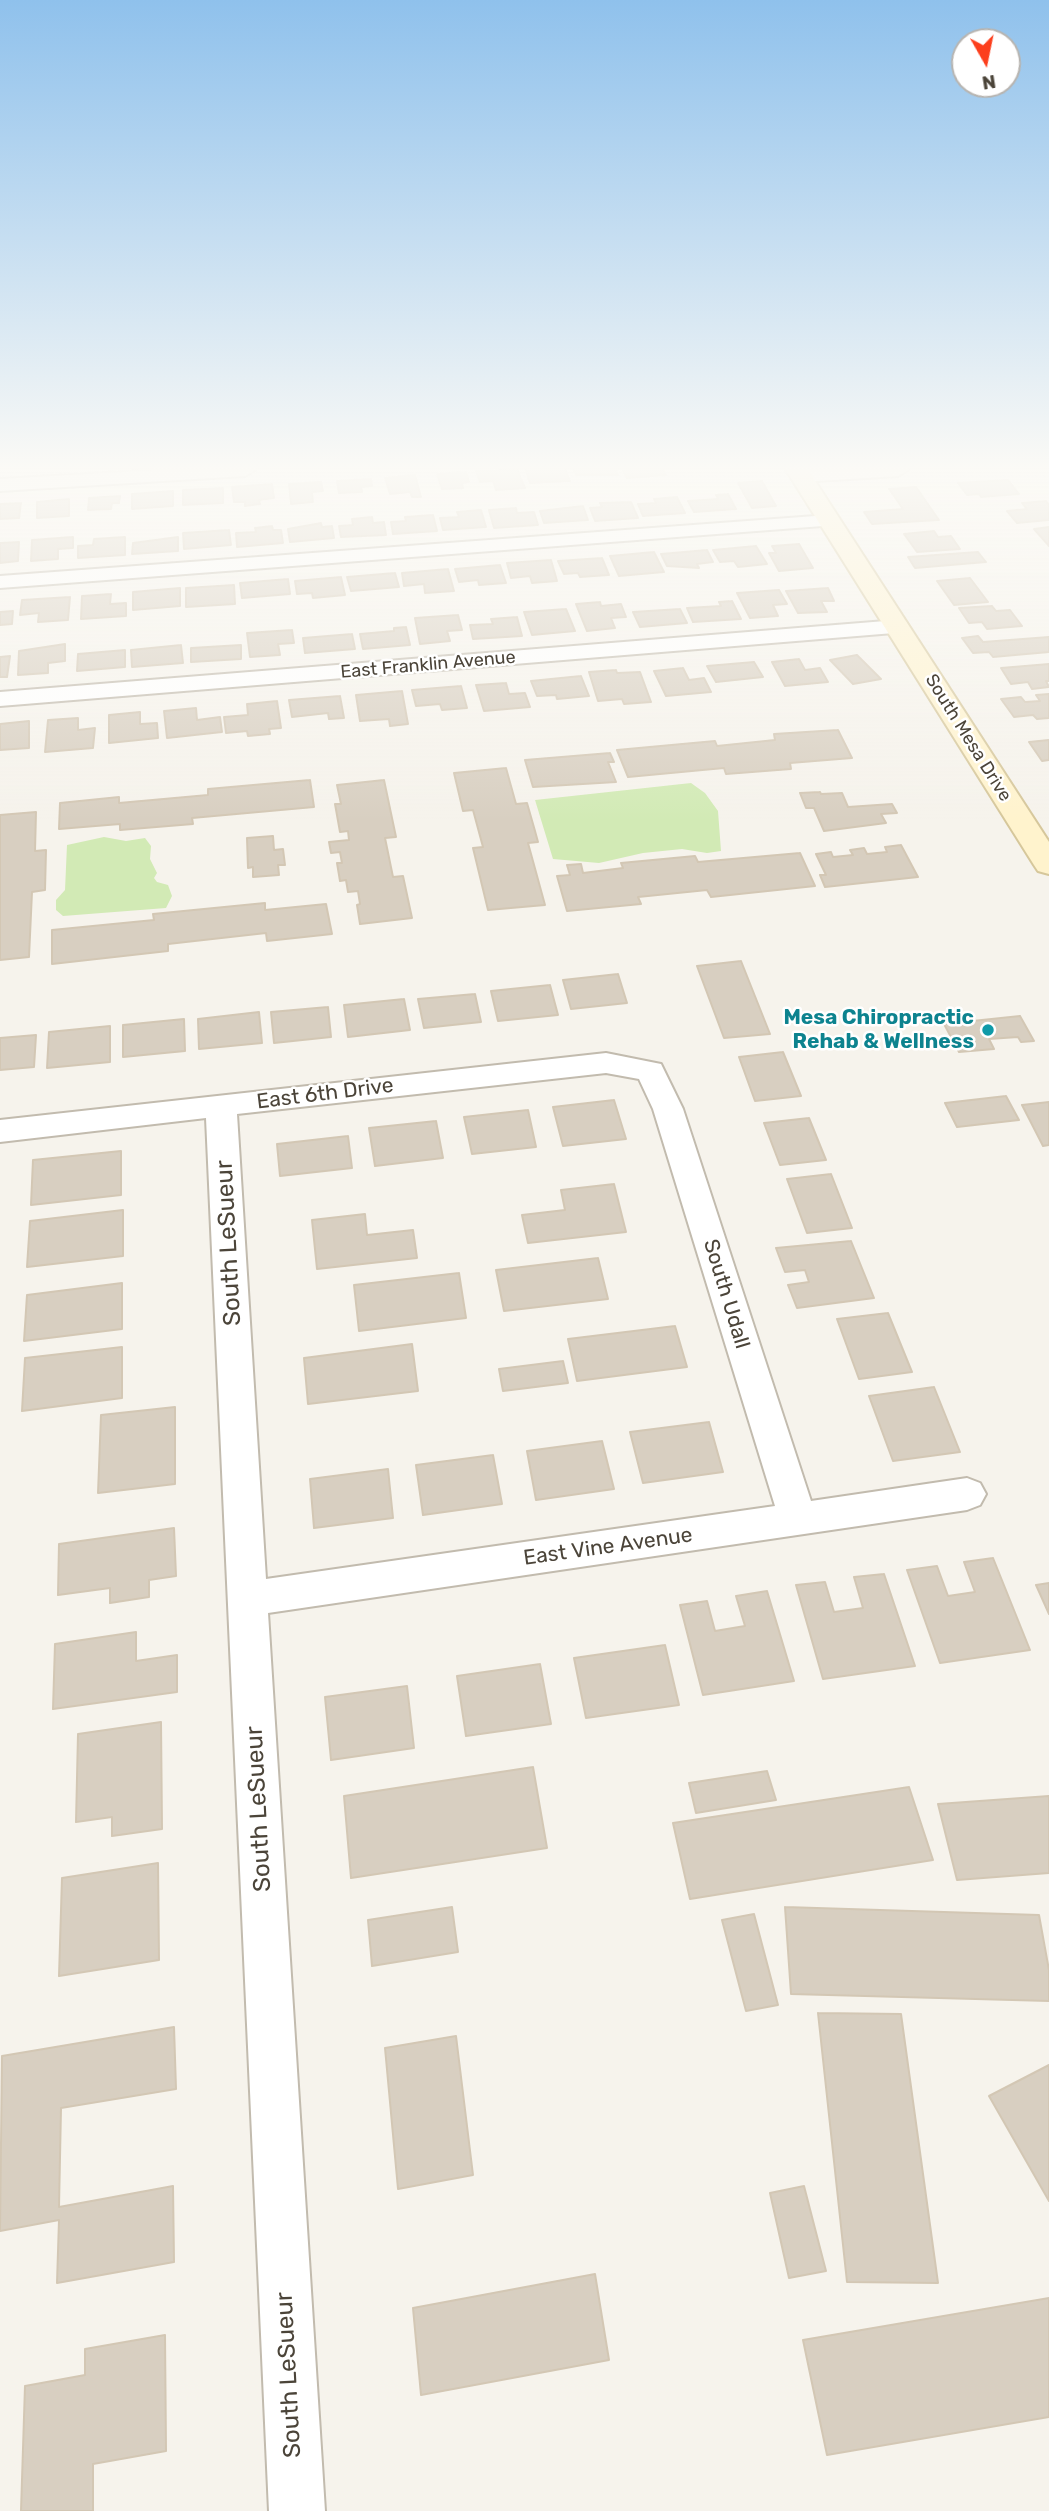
<!DOCTYPE html>
<html>
<head>
<meta charset="utf-8">
<style>
	body { margin:0 }
	#map { position:relative; width:1049px; height:2511px; overflow:hidden; background:#f6f3ec; font-family:Rubik,sans-serif }
	canvas { display:block }
	.north { position:absolute; left:951px; top:28px; width:70px; height:70px; box-sizing:border-box; background:#fff; border:2px solid #b7b4b0; border-radius:50%; rotate:171deg; font-size:19px; font-weight:700; line-height:28px; text-align:center; color:#4b4439 }
	.north::after { content:''; display:block; margin:auto; width:24px; height:32px; background:#fc3f1d; clip-path:polygon(50% 0,100% 100%,50% 72%,0 100%) }
</style>
</head>
<body>
<div id="map">
<canvas width="1049" height="2511"></canvas>
<div class="north">N</div>
</div>
<script>
const c = document.querySelector('canvas').getContext('2d');
c.lineJoin = 'round';
function fill(path, color) { c.fillStyle = color; c.fill(path, 'evenodd'); }
const poly = rows => new Path2D(rows.map(r => 'M' + r).join(''));
function trace(path, color, width, dash) { c.strokeStyle = color; c.lineWidth = width; c.lineCap = dash ? 'butt' : 'round'; c.setLineDash(dash || []); c.stroke(path); }
function label(font, color, halo, rows, align = 'center') {
  c.font = font + ' Rubik,sans-serif'; c.lineWidth = 5; c.setLineDash([]); c.textBaseline = 'middle'; c.strokeStyle = halo; c.fillStyle = color; for (const [text, x, y, turn = 0] of rows) {
    c.save(); c.translate(x, y); c.rotate((+turn || 0) * Math.PI / 180); c.textAlign = isNaN(turn) ? turn : align; if (halo) c.strokeText(text, 0, 0); c.fillText(text, 0, 0); c.restore();
  }
}
fill(poly([
	[691,783,705,793,718,811,721,851,707,853,682,849,643,853,599,863,553,859,535,800],
	[104,837,126,841,145,838,151,846,150,859,157,873,154,878,157,882,168,885,172,896,166,908,63,916,56,910,56,900,65,890,67,845]
]), '#d2eab5');
const building = poly([
	[517,470,525,488,496,490,493,481,480,482,476,471,517,470],
	[526,470,565,470,570,481,530,483,526,470],
	[574,470,616,470,618,475,576,475,574,470],
	[623,470,663,470,666,475,627,478,623,470],
	[466,472,469,482,462,483,463,488,442,489,437,474,466,472],
	[415,475,421,497,412,497,410,492,390,494,385,478,415,475],
	[371,479,372,486,361,487,362,492,339,493,337,481,371,479],
	[1008,480,1019,494,981,497,979,494,967,495,958,483,1008,480],
	[762,481,776,506,752,508,738,483,762,481],
	[321,482,323,491,312,492,313,502,291,504,289,484,321,482],
	[272,484,274,498,259,500,260,504,245,506,245,502,234,502,232,487,272,484],
	[916,487,939,520,872,524,864,512,903,509,889,489,916,487],
	[223,488,223,503,183,505,183,490,223,488],
	[173,491,173,506,132,509,132,494,173,491],
	[728,494,736,509,694,512,688,501,718,499,716,495,728,494],
	[120,496,119,503,112,503,111,509,88,510,89,498,120,496],
	[677,497,685,513,643,516,638,504,656,503,654,499,677,497],
	[69,499,69,516,37,518,37,502,69,499],
	[1046,501,1049,505,1049,520,1017,523,1007,511,1027,509,1022,503,1046,501],
	[631,502,638,518,595,521,590,508,602,507,600,503,631,502],
	[21,503,19,518,0,519,0,504,21,503],
	[583,506,588,520,544,523,540,511,583,506],
	[516,508,517,513,534,512,538,525,494,528,489,510,516,508],
	[481,510,486,527,443,530,440,518,459,517,457,512,481,510],
	[433,515,437,531,393,534,391,522,406,521,405,517,433,515],
	[372,517,373,523,384,522,386,535,341,537,339,526,353,525,352,519,372,517],
	[321,523,322,527,332,526,334,538,290,542,288,529,321,523],
	[272,526,273,530,281,530,283,543,237,547,236,533,256,532,255,528,272,526],
	[1049,527,1049,546,1034,529,1049,527],
	[229,530,231,545,184,549,183,533,229,530],
	[934,531,938,537,951,536,960,549,917,552,904,534,934,531],
	[73,537,73,548,58,549,58,559,31,561,32,540,73,537],
	[125,537,125,555,78,558,78,546,93,545,94,539,125,537],
	[178,537,178,551,132,554,133,543,178,537],
	[19,542,18,561,0,563,0,543,19,542],
	[799,544,813,568,779,571,769,553,776,553,772,546,799,544],
	[756,546,767,564,738,567,734,561,720,562,713,550,756,546],
	[707,550,713,562,697,564,699,568,667,566,661,554,707,550],
	[654,552,664,572,619,576,610,556,654,552],
	[978,552,986,562,915,568,908,557,978,552],
	[602,558,609,575,580,577,578,573,564,574,558,561,602,558],
	[551,560,557,581,532,583,530,576,511,578,507,563,551,560],
	[500,565,506,583,479,585,478,580,459,582,455,569,500,565],
	[448,569,454,591,425,593,424,584,404,586,402,573,448,569],
	[395,573,399,587,351,591,347,577,395,573],
	[341,577,345,595,313,598,312,593,297,594,295,581,341,577],
	[970,578,988,602,954,605,937,581,970,578],
	[288,579,290,594,242,598,240,583,288,579],
	[234,585,235,604,186,607,186,588,234,585],
	[180,588,180,606,133,610,133,592,180,588],
	[828,588,834,601,821,601,827,612,798,613,786,591,828,588],
	[779,590,787,604,773,605,778,616,750,618,737,593,779,590],
	[111,594,110,604,126,603,126,616,81,619,82,596,111,594],
	[70,597,68,620,38,622,39,613,20,615,22,600,70,597],
	[732,601,741,619,693,622,687,608,721,606,719,602,732,601],
	[600,602,601,606,621,604,626,617,611,618,615,628,587,631,576,604,600,602],
	[992,606,996,611,1010,610,1022,626,987,629,982,622,969,623,959,608,992,606],
	[566,609,575,631,532,635,524,612,566,609],
	[680,609,687,623,640,627,633,612,680,609],
	[13,611,12,624,0,625,0,612,13,611],
	[458,615,462,630,447,631,450,641,420,644,415,618,458,615],
	[517,617,522,636,473,639,470,625,493,624,491,619,517,617],
	[406,627,410,645,363,649,360,634,394,631,394,628,406,627],
	[292,630,294,643,278,644,280,655,250,657,247,633,292,630],
	[352,634,355,649,305,653,303,638,352,634],
	[978,636,983,642,1049,637,1049,652,993,657,989,652,973,653,962,638,978,636],
	[65,644,65,661,48,663,48,673,18,675,19,651,65,644],
	[181,645,183,663,132,667,131,650,181,645],
	[241,645,241,659,191,662,191,648,241,645],
	[125,650,125,667,77,671,78,654,125,650],
	[857,655,881,679,853,684,830,660,857,655],
	[10,656,7,677,0,677,0,657,10,656],
	[799,659,805,670,820,668,828,682,785,686,772,662,799,659],
	[754,662,763,677,716,682,707,666,754,662],
	[1049,664,1049,681,1046,681,1049,687,1032,689,1028,682,1011,684,1001,668,1049,664],
	[683,668,689,680,704,678,711,692,666,696,654,671,683,668],
	[616,670,617,673,640,672,651,702,624,704,622,699,598,701,589,672,616,670],
	[581,676,589,696,557,699,556,695,537,696,531,681,581,676],
	[506,683,509,694,525,693,530,707,484,711,476,685,506,683],
	[461,686,467,708,442,710,440,704,416,706,412,690,461,686],
	[402,691,408,724,390,726,389,719,360,721,356,695,402,691],
	[1049,694,1049,718,1037,719,1033,715,1014,717,1001,699,1021,697,1025,702,1040,701,1036,695,1049,694],
	[340,696,344,718,329,719,328,713,292,717,289,700,340,696],
	[277,701,281,728,269,729,270,734,248,736,247,731,226,733,224,717,248,715,247,704,277,701],
	[196,708,197,720,220,717,222,732,167,738,164,711,196,708],
	[140,712,140,724,157,723,158,738,109,743,109,715,140,712],
	[78,718,78,730,95,728,93,748,45,752,48,720,78,718],
	[29,721,29,748,0,750,0,724,29,721],
	[838,730,852,758,790,763,791,769,726,774,724,768,628,777,617,750,715,741,717,746,775,740,774,734,838,730],
	[1049,740,1049,760,1042,761,1029,742,1049,740],
	[610,753,614,762,608,762,616,782,533,787,525,760,610,753],
	[506,768,516,804,527,803,535,831,538,842,528,843,545,905,488,910,473,848,483,847,473,810,463,811,454,773,506,768],
	[310,780,314,807,192,818,193,824,120,830,120,824,59,829,60,803,119,797,119,803,208,795,208,789,310,780],
	[384,780,396,837,385,838,393,877,403,876,412,918,360,924,357,905,360,904,358,891,348,892,346,880,340,881,337,863,342,863,340,852,331,853,329,842,349,840,348,831,340,832,335,804,341,804,337,785,384,780],
	[820,792,821,794,842,793,848,807,892,804,897,813,881,814,886,823,824,831,814,808,806,808,800,793,820,792],
	[36,812,35,851,46,850,45,890,32,892,29,957,0,960,0,815,36,812],
	[273,836,274,850,283,849,285,865,278,865,279,875,253,877,253,867,248,868,247,838,273,836],
	[901,845,918,877,825,887,820,875,826,875,816,854,831,852,833,857,853,855,850,850,864,848,867,854,887,852,885,847,901,845],
	[800,853,815,886,711,897,707,890,638,897,641,904,567,911,557,876,570,875,567,865,581,864,583,873,623,868,621,863,695,856,698,862,800,853],
	[265,903,265,910,326,904,332,934,267,941,266,933,168,944,168,951,52,964,52,930,154,920,153,914,265,903],
	[741,961,770,1034,724,1038,697,966,741,961],
	[618,974,627,1003,571,1009,563,980,618,974],
	[550,985,558,1015,498,1021,491,991,550,985],
	[475,994,481,1022,424,1028,418,999,475,994],
	[404,999,410,1030,348,1037,344,1005,404,999],
	[328,1007,331,1037,274,1043,271,1012,328,1007],
	[259,1012,262,1043,199,1049,198,1019,259,1012],
	[1020,1016,1034,1041,1021,1042,1018,1037,989,1039,994,1049,959,1052,944,1024,1020,1016],
	[184,1019,185,1051,123,1057,123,1025,184,1019],
	[110,1026,110,1062,47,1068,49,1032,110,1026],
	[36,1035,34,1067,0,1070,0,1038,36,1035],
	[783,1052,801,1096,755,1101,739,1057,783,1052],
	[1006,1096,1019,1120,957,1127,945,1103,1006,1096],
	[614,1100,626,1139,563,1146,553,1107,614,1100],
	[1049,1102,1049,1145,1043,1146,1022,1105,1049,1102],
	[528,1110,536,1147,472,1154,464,1117,528,1110],
	[809,1118,826,1160,780,1165,764,1123,809,1118],
	[436,1121,443,1158,375,1166,369,1128,436,1121],
	[348,1136,352,1168,280,1176,277,1144,348,1136],
	[121,1151,121,1195,31,1205,33,1160,121,1151],
	[831,1174,852,1228,807,1233,787,1179,831,1174],
	[614,1184,626,1232,528,1243,522,1215,565,1210,561,1190,614,1184],
	[123,1210,123,1256,27,1267,30,1221,123,1210],
	[365,1214,367,1235,413,1230,417,1258,317,1269,312,1220,365,1214],
	[851,1241,874,1298,797,1308,788,1285,809,1282,805,1270,785,1272,776,1248,851,1241],
	[598,1258,608,1299,504,1311,496,1270,598,1258],
	[459,1273,466,1318,359,1331,354,1285,459,1273],
	[122,1283,122,1329,24,1341,27,1295,122,1283],
	[888,1313,912,1372,859,1379,837,1319,888,1313],
	[675,1326,687,1367,577,1381,568,1339,675,1326],
	[412,1344,418,1391,308,1404,304,1358,412,1344],
	[122,1347,122,1398,22,1411,25,1358,122,1347],
	[563,1361,568,1383,503,1391,499,1369,563,1361],
	[934,1387,960,1452,893,1461,869,1396,934,1387],
	[175,1407,175,1484,98,1493,101,1415,175,1407],
	[709,1422,723,1472,643,1483,630,1432,709,1422],
	[602,1441,614,1489,536,1500,527,1451,602,1441],
	[493,1455,502,1504,423,1515,416,1465,493,1455],
	[388,1469,393,1518,314,1528,310,1479,388,1469],
	[174,1528,176,1576,149,1580,149,1597,110,1603,110,1588,58,1595,59,1544,174,1528],
	[993,1558,1030,1650,940,1663,907,1570,937,1566,948,1596,975,1592,964,1562,993,1558],
	[884,1574,915,1666,823,1679,796,1585,825,1582,834,1612,863,1608,854,1577,884,1574],
	[1049,1583,1049,1614,1036,1585,1049,1583],
	[767,1591,794,1681,703,1695,680,1605,707,1601,715,1631,745,1626,736,1596,767,1591],
	[136,1632,136,1661,177,1655,177,1692,53,1709,55,1644,136,1632],
	[665,1645,679,1705,586,1718,574,1658,665,1645],
	[540,1664,551,1724,466,1736,457,1676,540,1664],
	[407,1686,414,1748,331,1760,325,1697,407,1686],
	[161,1722,162,1829,112,1836,112,1817,76,1822,78,1734,161,1722],
	[533,1767,547,1848,351,1878,344,1796,533,1767],
	[767,1771,776,1800,696,1813,689,1783,767,1771],
	[909,1787,933,1860,690,1899,673,1823,909,1787],
	[1049,1796,1049,1873,957,1880,938,1804,1049,1796],
	[158,1863,159,1960,59,1976,62,1878,158,1863],
	[452,1907,458,1952,372,1966,368,1920,452,1907],
	[785,1907,1039,1915,1049,1970,1049,2001,791,1994,785,1907],
	[754,1914,778,2005,746,2011,722,1920,754,1914],
	[818,2013,901,2014,938,2283,847,2282,818,2013],
	[174,2027,176,2089,61,2108,59,2207,173,2186,174,2262,57,2283,59,2220,0,2231,2,2056,174,2027],
	[456,2036,473,2175,398,2189,385,2048,456,2036],
	[1049,2065,1049,2201,989,2096,1049,2065],
	[804,2186,826,2271,789,2278,770,2193,804,2186],
	[595,2274,609,2360,421,2395,413,2308,595,2274],
	[1049,2298,1049,2417,827,2455,803,2340,1049,2298],
	[165,2335,166,2451,93,2464,93,2511,21,2511,25,2386,85,2375,85,2349,165,2335]
]);
fill(building, '#d8cfc1');
trace(building, '#d3c7b4', 2);
const minor = poly([
	[158,470,255,470,245,476,0,491,0,479,158,470],
	[812,470,908,470,898,476,801,482,791,476,794,472,812,470],
	[829,515,836,517,839,521,836,525,0,588,0,576,829,515],
	[898,620,906,622,909,627,906,632,0,706,0,692,898,620],
	[606,1053,661,1064,683,1109,811,1501,967,1478,980,1483,986,1494,980,1505,967,1510,268,1613,325,2511,269,2511,206,1118,0,1142,0,1120,606,1053],
	[606,1073,639,1079,653,1109,775,1506,266,1579,237,1114,606,1073]
]);
const secondary = poly([
	[786,470,808,470,1049,842,1049,874,1038,871,1034,865,786,470]
]);
trace(minor, '#c2bbae', 4);
trace(secondary, '#d6c79b', 4);
fill(minor, '#fff');
fill(secondary, '#fff3cd');
const sky = c.createLinearGradient(0, 0, 0, 821);
sky.addColorStop(0, '#8fc1ec');
sky.addColorStop(0.57, '#fbfaf6');
sky.addColorStop(1, '#fbfaf600');
c.fillStyle = sky;
c.fillRect(0, 0, 1049, 821);
for (const [x, y, r, color] of [
	[988,1030,7,"#0f9aa8"]
]) { const dot = new Path2D(); dot.arc(x, y, r, 0, 2 * Math.PI); c.fillStyle = color; c.fill(dot); trace(dot, '#fff', 2.5); }
label('18px', '#4b4439', '#fff', [
	["East Franklin Avenue",428,665,-5],
	["South Mesa Drive",968,738,58]
]);
label('bold 21px', '#0d838f', '#fff', [
	["Mesa Chiropractic",974,1018],
	["Rehab & Wellness",974,1042]
], 'right');
label('21px', '#4b4439', '#fff', [
	["East 6th Drive",325,1094,-7],
	["South Udall",726,1294,73],
	["East Vine Avenue",608,1547,-8]
]);
label('24px', '#4b4439', '#fff', [
	["South LeSueur",229,1243,-93],
	["South LeSueur",259,1809,-93],
	["South LeSueur",289,2375,-93]
]);
</script>
</body>
</html>
